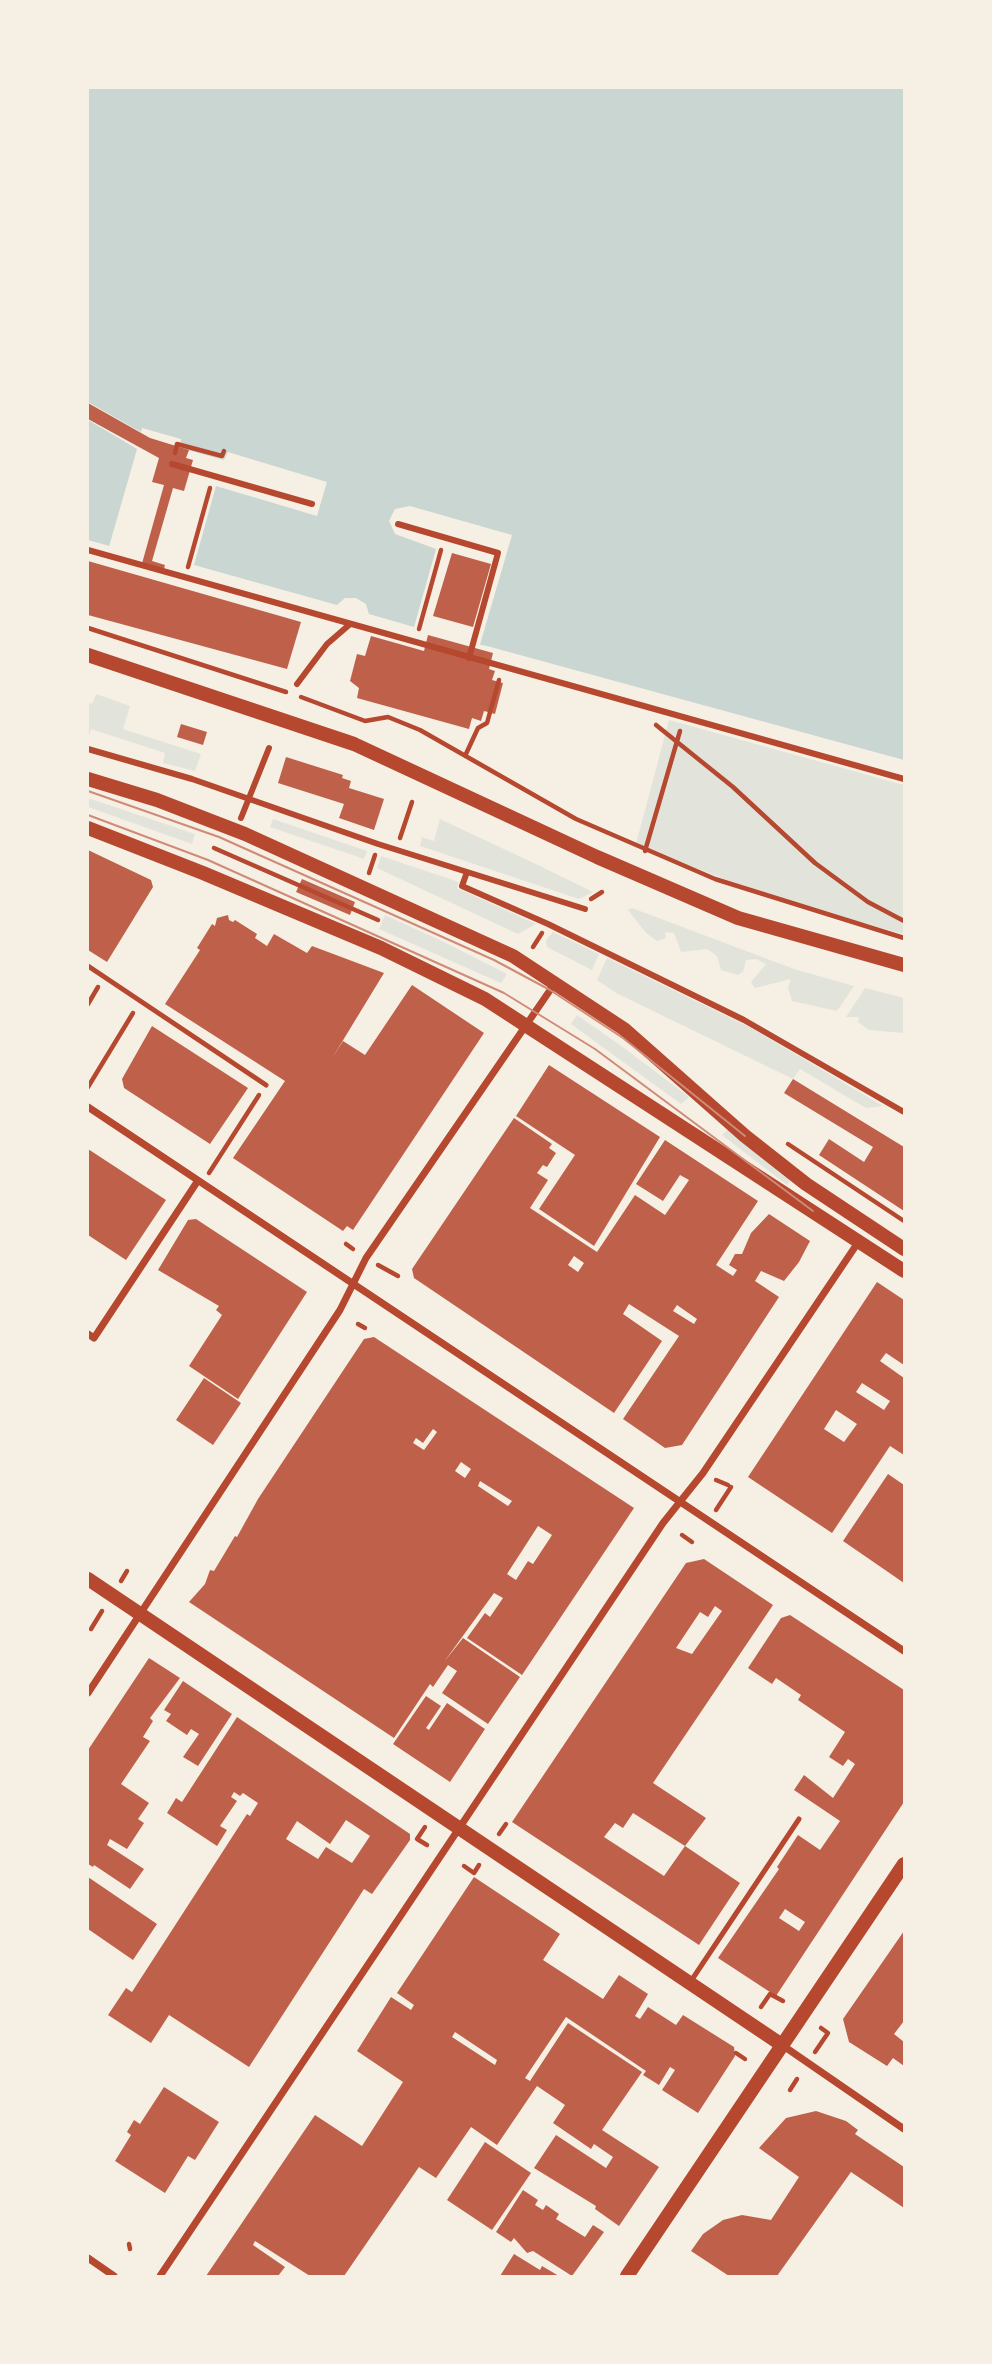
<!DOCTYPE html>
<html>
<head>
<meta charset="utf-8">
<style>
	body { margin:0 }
	#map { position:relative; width:992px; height:2364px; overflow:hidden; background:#f6efe4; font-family:Lato,sans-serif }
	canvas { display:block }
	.frame { position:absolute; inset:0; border:89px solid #f6efe4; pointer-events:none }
</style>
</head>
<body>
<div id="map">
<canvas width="992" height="2364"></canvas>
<div class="frame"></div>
</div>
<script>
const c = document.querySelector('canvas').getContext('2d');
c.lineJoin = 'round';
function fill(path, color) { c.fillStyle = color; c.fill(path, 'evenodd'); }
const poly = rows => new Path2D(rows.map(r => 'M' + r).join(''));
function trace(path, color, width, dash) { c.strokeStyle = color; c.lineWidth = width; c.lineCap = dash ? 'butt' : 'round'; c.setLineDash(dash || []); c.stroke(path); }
fill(poly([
	[96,694,130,706,123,729,201,754,195,771,163,763,165,753,91,729,88,740,88,702,92,704],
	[669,720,904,785,904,934,840,917,724,879,636,844],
	[88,798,195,834,192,844,88,807],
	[273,819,367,851,364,859,270,827],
	[440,819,540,866,593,892,579,899,420,846,422,837,434,841],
	[381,856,459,882,457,888,536,924,518,934,377,868],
	[632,908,794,969,854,986,837,1011,792,1001,788,988,791,979,755,988,751,982,766,964,756,959,746,960,743,972,738,975,721,970,717,956,707,949,681,952,674,933,665,932,666,938,657,941,646,933,628,910],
	[385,915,444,942,507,974,501,983,379,929],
	[553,932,599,954,592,970,547,947,546,940],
	[607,958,751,1028,883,1106,866,1108,800,1069,793,1079,616,993,597,980],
	[865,988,904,998,904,1033,869,1030,858,1022,859,1017,846,1017],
	[577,1015,620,1045,689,1097,681,1104,571,1024],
	[728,1129,791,1180,787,1185,722,1135]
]), '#e2e4dc');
fill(poly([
	[88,88,904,88,904,760,487,646,429,635,88,540]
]), '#c9d6d2');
fill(poly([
	[88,402,141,432,142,428,181,439,180,448,224,460,228,452,327,482,317,516,216,486,194,565,337,605,345,598,356,598,366,604,369,614,414,627,436,549,395,534,389,521,395,509,410,506,512,535,479,648,429,638,108,550,137,449,88,420]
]), '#f6efe4');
fill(poly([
	[88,403,150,438,189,450,186,458,193,460,184,491,173,488,152,561,165,565,163,573,141,567,164,485,152,482,159,458,88,419],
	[452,553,491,564,473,627,433,616],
	[88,561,301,622,287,669,88,615],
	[428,635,493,653,489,669,495,671,492,680,503,683,495,714,484,711,481,721,472,718,469,729,357,698,359,688,350,681,357,654,365,656,371,636,424,651],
	[181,724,207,732,203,745,177,737],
	[286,757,343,775,342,778,351,781,349,788,384,799,374,830,339,818,344,804,278,783],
	[88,850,151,880,153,887,107,962,88,950],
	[302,879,355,902,350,915,296,892],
	[228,915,229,920,233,922,235,920,257,934,255,938,267,946,274,934,307,953,312,946,384,973,331,1060,343,1041,365,1055,412,985,484,1033,353,1230,347,1226,343,1231,233,1158,285,1081,165,1004,200,950,197,948,212,924,215,926,217,918],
	[152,1026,248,1088,210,1144,124,1088,122,1079],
	[549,1065,660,1137,594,1246,539,1209,575,1155,516,1116],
	[793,1079,904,1147,904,1211,819,1155,829,1139,864,1162,873,1147,784,1093],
	[514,1118,552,1144,549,1148,556,1153,547,1167,543,1165,537,1173,548,1180,530,1208,597,1252,635,1195,665,1215,689,1180,680,1175,663,1201,636,1184,665,1140,758,1201,716,1265,733,1276,737,1270,729,1265,735,1254,742,1254,751,1233,769,1214,810,1241,799,1262,784,1281,761,1271,755,1281,779,1297,682,1445,665,1448,623,1419,679,1336,629,1304,623,1314,662,1341,614,1413,414,1278,412,1269],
	[574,1256,584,1263,578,1272,568,1265],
	[677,1305,697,1319,694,1324,673,1311],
	[88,1149,166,1200,126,1260,88,1235],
	[196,1219,307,1292,238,1399,189,1366,222,1315,216,1310,219,1306,158,1270,188,1220],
	[877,1282,904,1300,904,1365,886,1353,880,1361,904,1378,904,1455,890,1446,832,1533,748,1477],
	[862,1383,890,1401,884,1410,856,1392],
	[836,1410,857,1424,844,1442,824,1429],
	[374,1337,634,1508,522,1675,467,1638,485,1613,490,1617,503,1598,494,1593,444,1662,463,1638,520,1677,488,1724,442,1693,457,1671,448,1665,433,1687,430,1684,394,1738,189,1602,205,1584,210,1570,214,1571,235,1536,237,1537,258,1499,364,1339],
	[433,1429,437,1432,424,1450,413,1443,416,1438,423,1443],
	[461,1462,471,1469,465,1478,455,1471],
	[480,1481,512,1501,508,1506,478,1486],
	[538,1526,552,1535,533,1564,528,1561,516,1580,507,1574],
	[204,1378,241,1403,213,1445,176,1420],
	[888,1474,904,1485,904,1583,843,1541],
	[704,1559,773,1605,653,1783,706,1818,685,1846,740,1883,699,1945,512,1822,686,1563],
	[715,1606,722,1611,692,1654,676,1648,700,1612,708,1617],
	[633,1813,685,1846,664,1876,604,1837,615,1823,623,1828],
	[790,1615,904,1690,904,1802,776,1996,718,1958,779,1869,777,1867,798,1835,820,1850,840,1821,794,1790,804,1775,833,1798,855,1764,848,1759,843,1766,829,1757,845,1732,798,1700,801,1695,776,1678,772,1684,748,1668,781,1618],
	[785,1909,805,1922,799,1931,779,1918],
	[149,1658,180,1678,150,1718,153,1721,143,1737,150,1741,121,1784,149,1803,138,1819,144,1823,127,1849,110,1839,107,1845,144,1869,130,1889,94,1865,93,1867,88,1864,88,1750],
	[183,1681,232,1714,198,1766,183,1757,199,1734,191,1729,187,1735,166,1721,171,1714,164,1710],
	[426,1696,441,1706,426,1728,429,1730,447,1703,485,1729,450,1782,393,1744],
	[237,1717,410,1834,410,1840,372,1894,364,1889,249,2067,169,2015,151,2043,108,2015,126,1988,132,1992,247,1814,250,1816,258,1803,243,1793,240,1796,234,1792,231,1797,237,1801,220,1826,227,1830,217,1846,167,1813,176,1798,182,1802],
	[346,1820,370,1836,352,1863,326,1847,318,1859,286,1839,297,1821,330,1844],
	[88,1877,157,1924,133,1960,88,1929],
	[474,1877,560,1934,543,1960,603,1999,619,1975,648,1994,635,2016,640,2019,648,2007,676,2025,683,2015,734,2047,735,2056,698,2113,662,2090,675,2070,670,2067,659,2085,643,2075,646,2071,566,2017,525,2078,530,2081,568,2023,642,2072,602,2130,659,2167,619,2226,595,2209,596,2206,534,2168,556,2135,606,2168,613,2157,594,2144,591,2149,553,2123,565,2105,537,2086,497,2145,471,2127,436,2178,419,2167,344,2276,310,2276,255,2241,253,2245,285,2267,278,2276,206,2276,315,2115,362,2146,403,2082,357,2051,391,1997,411,2010,414,2005,397,1993],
	[455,2032,497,2060,495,2065,452,2037],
	[904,1931,904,2021,894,2034,904,2042,904,2066,893,2058,887,2066,849,2042,843,2019],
	[164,2087,219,2122,195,2160,188,2156,165,2193,115,2161,131,2135,127,2132,134,2120,140,2124],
	[816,2111,846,2121,858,2130,855,2134,904,2167,904,2208,851,2172,777,2276,729,2276,691,2251,703,2234,723,2220,742,2215,771,2220,799,2177,759,2148,786,2118],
	[485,2142,531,2173,492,2230,447,2200],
	[523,2190,538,2200,535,2205,543,2210,546,2205,559,2214,556,2219,585,2237,593,2225,604,2232,572,2276,533,2251,527,2253,514,2238,511,2242,496,2232],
	[514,2254,540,2270,542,2266,559,2276,500,2276]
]), '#bf614a');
trace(poly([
	[175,453,177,444,222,456,224,451],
	[188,567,210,488],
	[88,628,286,692],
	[419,629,441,550],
	[301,697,365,721,388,717,420,730,576,819,715,879,904,938],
	[656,725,733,787,815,863,868,902,904,921],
	[465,756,478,728,487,723,499,680],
	[400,838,412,802],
	[214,848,378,920],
	[645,851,680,731],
	[369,873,375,855],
	[591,899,602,892],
	[533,947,542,933],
	[88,1004,98,987],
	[88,1087,133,1013],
	[788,1144,904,1221],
	[209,1173,259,1095],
	[346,1244,353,1249],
	[378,1265,398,1276],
	[358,1324,365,1328],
	[716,1480,728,1485],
	[716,1510,731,1487],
	[682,1535,692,1542],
	[121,1581,127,1571],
	[91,1629,102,1611],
	[425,1827,417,1839,427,1845],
	[499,1834,506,1824],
	[464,1866,474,1873,479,1865],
	[761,2007,770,1994,783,2001],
	[815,2052,828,2033,821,2028],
	[736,2053,745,2059],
	[790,2090,797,2079],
	[129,2244,130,2249]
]), '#b5482f', 4.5);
trace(poly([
	[88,966,266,1085],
	[691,1981,799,1819]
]), '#b5482f', 5);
trace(poly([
	[172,464,312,504],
	[398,524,498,553,469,658],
	[88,550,904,779],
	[297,684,327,644,349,625],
	[88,749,192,779,378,844,585,909],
	[241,818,269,748],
	[467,872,462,886,548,924,744,1020,904,1112]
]), '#b5482f', 6);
trace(poly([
	[88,1107,904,1651],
	[88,1334,94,1338,197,1182],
	[88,1693,340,1310,366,1258,555,983],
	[782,2045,904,2129],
	[88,2258,114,2276],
	[160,2276,663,1523,703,1473,859,1241]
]), '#b5482f', 7);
trace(poly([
	[88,655,354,744,597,857,738,918,904,965],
	[88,779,157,800,245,834,513,956,624,1029,745,1136,806,1184,904,1249],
	[88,828,203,873,381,948,485,999,904,1271],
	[88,1579,782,2045],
	[627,2276,904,1864]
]), '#b5482f', 14);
trace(poly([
	[88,791,219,837,494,960,550,990,623,1038,745,1136],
	[88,815,208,860,504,993,595,1049,813,1211]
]), '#cf8b77', 2);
</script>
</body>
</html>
